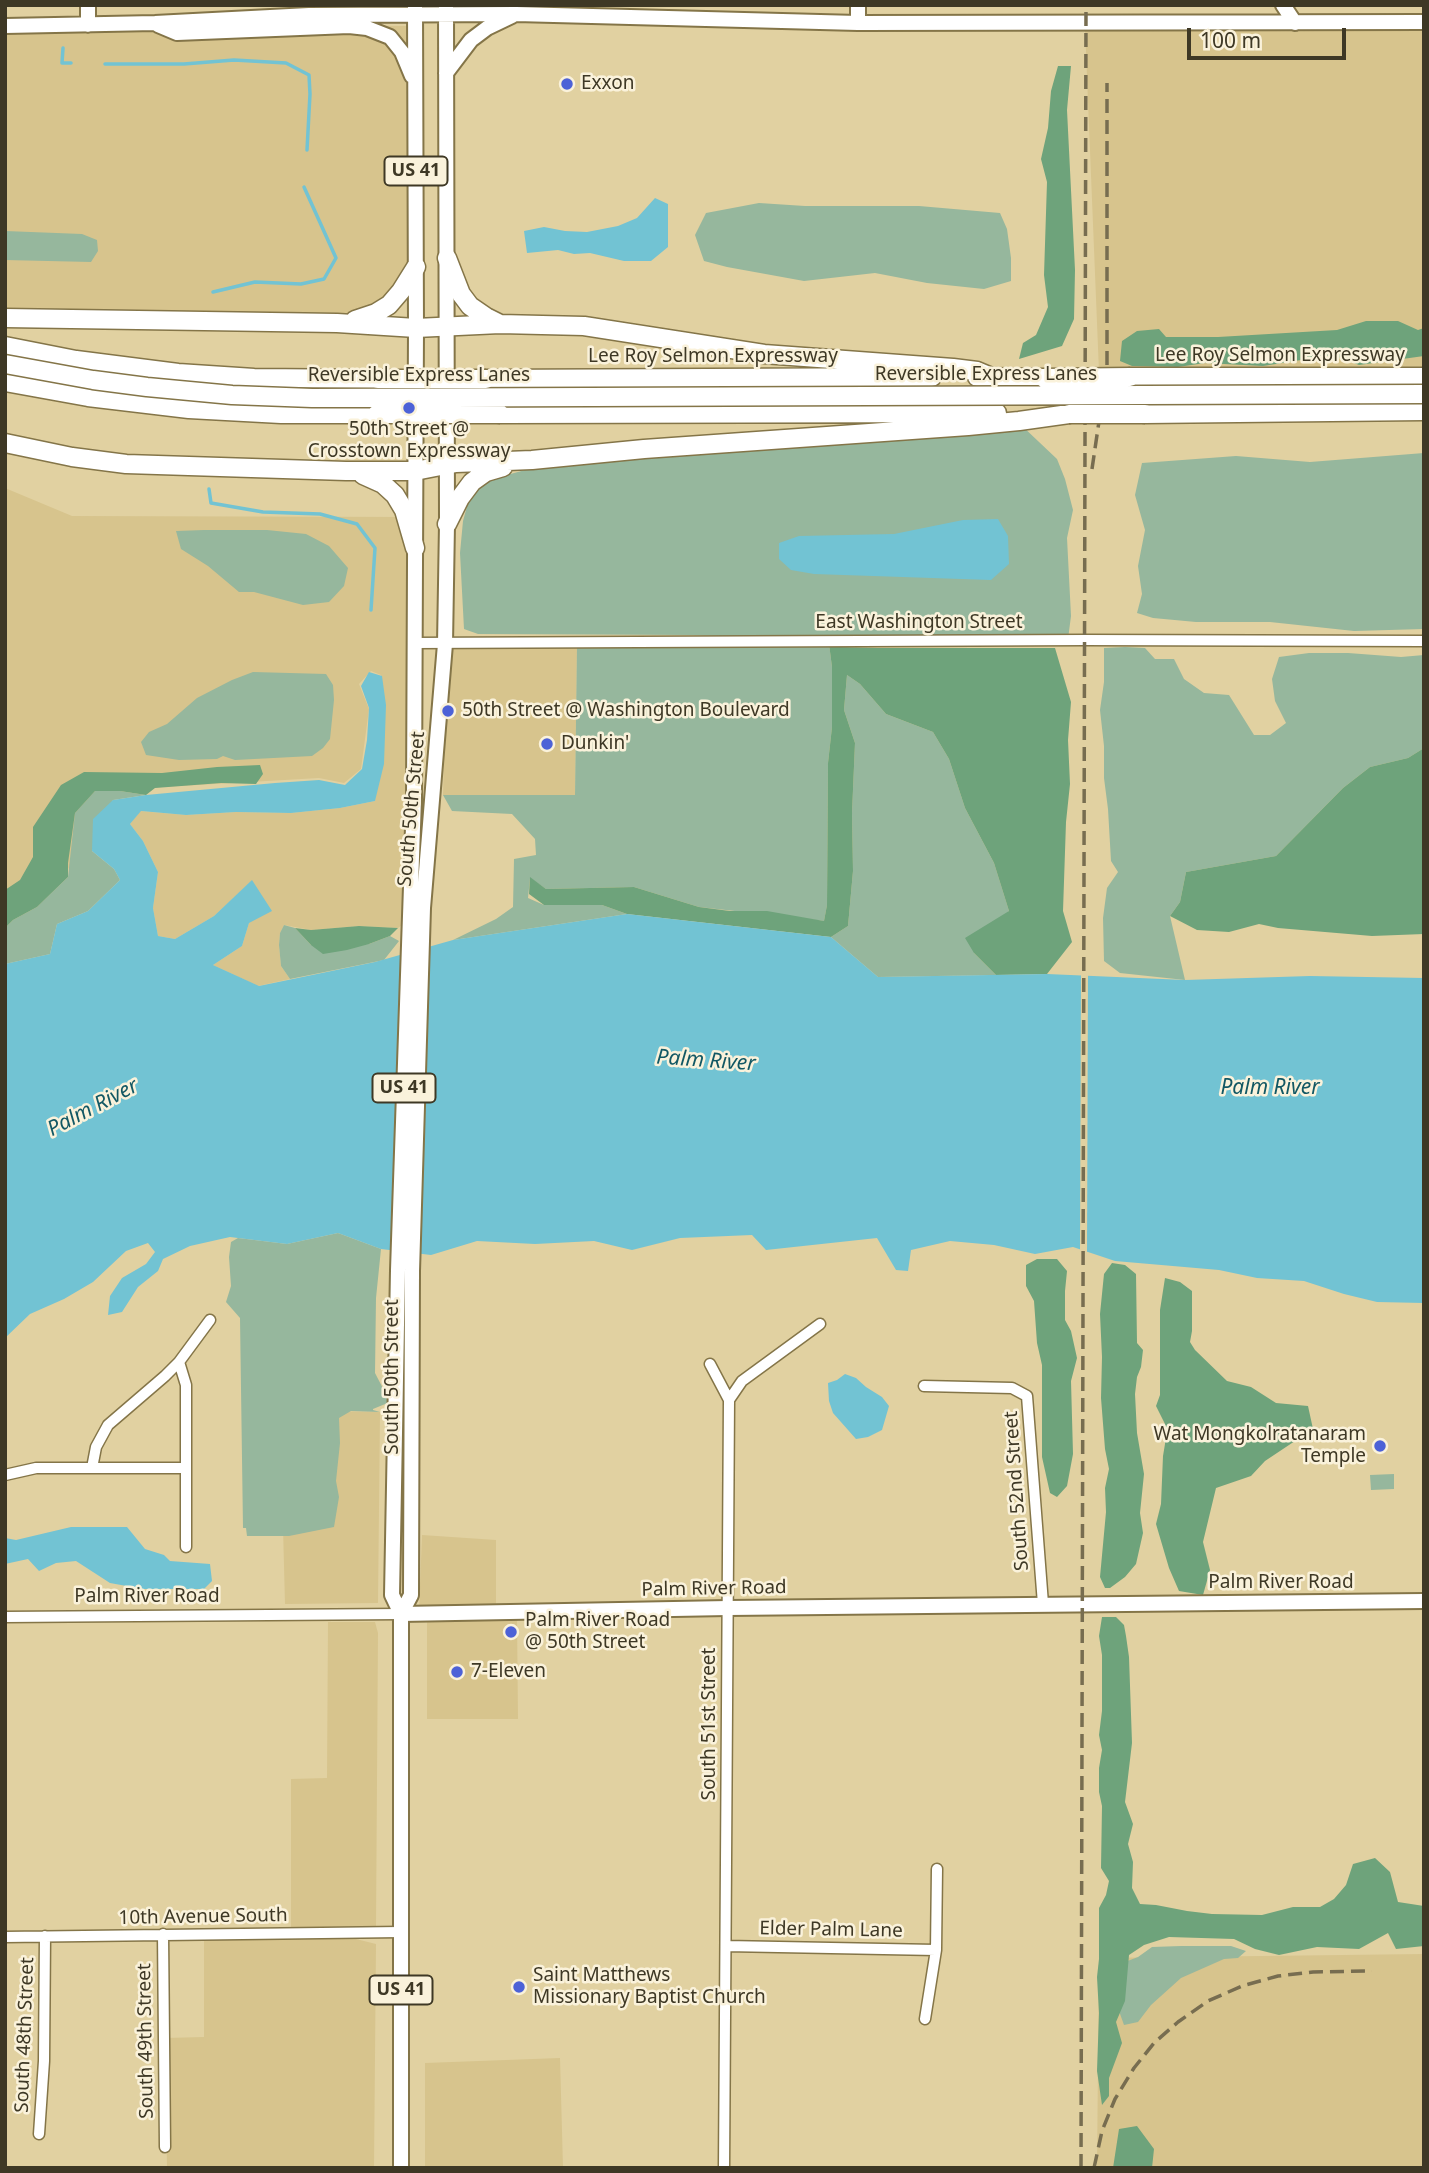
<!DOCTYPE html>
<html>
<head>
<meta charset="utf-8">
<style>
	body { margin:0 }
	#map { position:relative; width:1429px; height:2173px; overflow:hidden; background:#e1d1a1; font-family:"Noto Sans",sans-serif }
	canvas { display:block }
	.frame { position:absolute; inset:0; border:7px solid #3e3825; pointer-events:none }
	.scale { position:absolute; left:1187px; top:28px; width:159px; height:32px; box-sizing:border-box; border:4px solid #3e3825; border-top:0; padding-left:9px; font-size:21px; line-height:24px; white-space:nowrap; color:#3e3825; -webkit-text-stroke:5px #faf2db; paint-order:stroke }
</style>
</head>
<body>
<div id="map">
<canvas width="1429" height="2173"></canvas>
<div class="frame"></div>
<div class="scale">100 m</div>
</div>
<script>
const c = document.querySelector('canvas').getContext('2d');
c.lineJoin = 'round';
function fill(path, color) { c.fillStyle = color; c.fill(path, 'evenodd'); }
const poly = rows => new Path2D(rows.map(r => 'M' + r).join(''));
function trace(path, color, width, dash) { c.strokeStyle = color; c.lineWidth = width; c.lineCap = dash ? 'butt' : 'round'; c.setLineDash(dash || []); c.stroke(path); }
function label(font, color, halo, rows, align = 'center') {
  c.font = font + ' "Noto Sans",sans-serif'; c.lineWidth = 5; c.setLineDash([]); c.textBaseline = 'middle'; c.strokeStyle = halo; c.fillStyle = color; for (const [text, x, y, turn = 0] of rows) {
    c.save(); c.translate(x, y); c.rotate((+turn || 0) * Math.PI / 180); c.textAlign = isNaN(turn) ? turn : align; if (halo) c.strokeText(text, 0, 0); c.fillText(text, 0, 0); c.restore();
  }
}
fill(poly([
	[5,25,415,26,420,253,393,297,349,316,5,310],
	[1085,27,1424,27,1424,374,1099,372],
	[5,488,72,516,415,517,416,915,398,928,359,926,311,930,284,925,280,933,279,945,281,966,290,979,258,986,213,965,242,946,249,923,252,881,214,916,175,939,158,936,153,908,158,872,143,841,130,824,140,811,186,815,236,812,291,813,340,808,375,801,381,675,371,671,359,684,369,709,361,769,344,783,319,778,111,790,61,882,5,924],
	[447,643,577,644,575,795,443,795],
	[331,1411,380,1412,378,1603,285,1604,283,1527],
	[422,1535,496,1540,496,1611,419,1613],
	[517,1618,518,1719,427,1719,427,1622],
	[328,1622,375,1622,378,1633,376,1926,354,1929,291,1931,291,1779,327,1778],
	[204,1937,352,1938,376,1944,374,2168,167,2168,165,2038,204,2037],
	[1424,1954,1424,2168,1097,2168,1099,1958],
	[560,2058,563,2168,425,2168,425,2063]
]), '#d7c48d');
fill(poly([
	[759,203,805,206,919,206,1000,213,1007,229,1011,258,1011,281,984,289,927,283,875,273,804,281,727,267,704,261,695,235,706,213],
	[5,231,82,234,97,240,98,251,91,262,5,260],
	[1020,424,1057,459,1065,479,1073,510,1067,538,1071,616,1068,639,818,639,690,635,478,634,464,629,460,553,463,521,469,499,480,484,492,479,551,463],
	[1424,453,1424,629,1354,631,1270,622,1196,622,1153,618,1137,613,1142,594,1138,566,1145,530,1135,495,1142,463,1236,456,1310,462],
	[204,530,267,530,306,534,329,546,348,568,344,586,329,602,303,605,254,592,239,592,208,566,181,549,176,531],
	[577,644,829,644,832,667,832,727,828,763,827,905,824,921,699,907,634,887,546,889,530,878,528,898,544,905,602,905,627,914,453,940,496,919,513,907,514,859,536,855,535,839,512,814,452,811,443,795,575,795],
	[1125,647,1145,648,1155,659,1174,659,1184,679,1204,693,1229,695,1254,735,1270,735,1286,723,1275,701,1272,679,1279,657,1309,653,1348,653,1401,657,1424,655,1424,748,1408,758,1370,767,1343,788,1276,856,1186,872,1180,902,1170,916,1185,980,1120,973,1104,961,1103,918,1107,888,1118,872,1111,861,1108,809,1104,778,1104,746,1100,710,1104,682,1104,648],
	[253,672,326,674,333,685,334,700,330,739,323,748,312,756,235,760,223,756,217,759,179,760,146,755,141,742,149,732,167,724,197,698,232,680],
	[847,675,860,684,886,714,933,732,949,759,965,808,994,863,1009,911,974,953,996,975,878,977,831,937,848,926,853,871,852,813,855,743,844,710],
	[95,791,120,791,146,795,113,800,92,851,114,869,120,880,88,911,57,924,50,954,5,964,5,928,13,920,37,907,68,877,75,813],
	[284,925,295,928,311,945,369,944,390,936,399,941,384,960,290,979,281,966,279,945,280,933],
	[338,1233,381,1249,376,1298,375,1373,390,1402,373,1409,373,1410,380,1412,351,1411,339,1418,340,1443,336,1481,339,1497,334,1527,289,1536,247,1536,246,1528,243,1528,240,1318,226,1302,231,1286,229,1257,231,1242,238,1238,287,1244],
	[1394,1474,1394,1489,1371,1490,1370,1475],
	[1181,1946,1231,1946,1246,1951,1238,1958,1224,1959,1181,1978,1151,2005,1138,2022,1124,2025,1119,2011,1125,1962,1138,1957,1152,1947]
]), '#96b79d');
fill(poly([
	[1058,66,1071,66,1067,110,1075,270,1074,319,1062,346,1019,359,1023,343,1036,335,1048,307,1044,275,1047,182,1041,159,1048,128,1051,91],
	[1366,321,1398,321,1418,330,1424,328,1424,356,1359,365,1333,355,1263,366,1205,363,1178,367,1132,366,1120,361,1122,341,1137,331,1159,329,1166,337,1218,337,1337,330],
	[829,644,841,647,878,648,1055,648,1071,702,1068,740,1070,784,1066,822,1063,911,1072,942,1047,974,996,975,974,953,965,938,1009,911,994,863,965,808,949,759,933,732,886,714,860,684,847,675,844,710,855,743,852,813,853,871,848,926,831,937,627,914,602,905,544,905,529,894,530,877,546,889,634,887,699,907,730,911,767,911,824,921,827,905,828,763,832,727,832,667],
	[1424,748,1424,934,1372,936,1278,928,1259,924,1229,932,1197,930,1170,916,1180,902,1186,872,1276,856,1343,788,1370,767,1408,758],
	[260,765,263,774,256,784,221,783,155,788,146,795,120,791,95,791,75,813,68,863,68,877,37,907,13,920,5,928,5,890,20,880,33,857,33,827,61,785,84,772,162,773,217,767],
	[359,926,398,928,390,936,369,944,347,950,323,954,311,945,295,928,311,930],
	[1037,1259,1057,1259,1067,1271,1065,1291,1065,1320,1071,1331,1077,1358,1071,1381,1073,1454,1067,1486,1057,1497,1050,1493,1042,1457,1042,1365,1037,1343,1034,1301,1026,1286,1026,1265],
	[1112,1263,1125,1265,1136,1274,1137,1343,1143,1350,1141,1367,1137,1377,1135,1394,1137,1433,1144,1474,1140,1513,1143,1533,1136,1564,1125,1577,1110,1588,1105,1588,1100,1577,1106,1512,1105,1488,1109,1469,1105,1449,1101,1398,1102,1357,1100,1314,1104,1274],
	[1165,1278,1180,1282,1192,1291,1192,1331,1190,1342,1195,1350,1227,1381,1251,1387,1276,1403,1308,1406,1313,1429,1265,1461,1251,1476,1216,1488,1203,1542,1210,1570,1203,1595,1179,1591,1169,1568,1156,1524,1161,1504,1163,1456,1165,1444,1165,1424,1156,1406,1160,1395,1160,1310],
	[1102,1617,1116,1617,1124,1625,1126,1636,1129,1657,1132,1743,1125,1802,1133,1824,1128,1844,1133,1862,1132,1888,1140,1904,1156,1905,1187,1911,1212,1914,1262,1915,1293,1907,1320,1907,1334,1899,1346,1885,1353,1864,1375,1858,1390,1872,1398,1902,1424,1906,1424,1946,1396,1949,1388,1933,1359,1949,1317,1947,1279,1955,1255,1949,1234,1939,1169,1937,1144,1945,1129,1955,1125,2001,1116,2022,1122,2043,1109,2078,1109,2096,1102,2105,1097,2071,1099,2013,1097,1977,1099,1959,1099,1908,1106,1895,1109,1881,1101,1868,1102,1806,1099,1792,1099,1768,1102,1750,1099,1735,1102,1711,1102,1655,1099,1636],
	[1137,2126,1154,2149,1152,2168,1113,2168,1119,2129]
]), '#6ea37b');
fill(poly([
	[655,198,668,204,668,247,651,261,624,261,590,253,574,254,558,250,527,253,524,231,544,227,565,231,587,232,618,226,637,218],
	[998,519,1008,536,1009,564,991,580,814,574,791,570,779,559,779,543,799,536,894,534,963,520],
	[369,672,382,676,386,705,384,764,375,801,340,808,291,813,236,812,186,815,141,811,130,824,143,841,158,872,153,908,158,936,175,939,214,916,252,880,272,911,249,923,242,946,213,965,259,986,375,962,453,940,627,914,831,937,878,977,1047,974,1185,980,1310,976,1424,978,1424,1303,1377,1302,1344,1294,1304,1281,1257,1278,1219,1270,1115,1261,1073,1247,1035,1254,994,1245,950,1241,911,1250,908,1271,896,1270,877,1238,766,1250,752,1235,680,1238,632,1250,594,1241,535,1244,477,1241,431,1255,381,1249,338,1233,287,1244,230,1237,190,1246,163,1259,158,1271,138,1287,122,1312,108,1315,110,1296,122,1278,146,1264,155,1252,148,1243,126,1251,93,1282,64,1299,30,1314,5,1338,5,964,50,954,57,924,88,911,120,880,114,869,92,851,93,819,113,800,146,795,275,783,319,780,345,785,362,769,367,740,369,708,361,686],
	[845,1374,856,1378,866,1387,882,1397,889,1406,882,1430,868,1437,856,1439,833,1413,829,1401,828,1383,837,1380],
	[71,1527,127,1527,145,1549,164,1555,170,1561,210,1564,212,1581,204,1589,143,1589,110,1583,76,1561,56,1563,39,1571,28,1559,5,1564,5,1538,16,1540]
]), '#72c3d3');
fill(poly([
	[1081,972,1088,972,1087,1256,1080,1253]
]), '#e1d1a1');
trace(poly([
	[63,48,62,63,71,63],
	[105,64,184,64,234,60,286,63,309,75,310,94,307,150],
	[213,292,255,282,301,284,324,279,336,258,304,187],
	[209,489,211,503,263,512,320,514,357,524,375,548,371,610]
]), '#72c3d3', 3.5);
const street = poly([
	[414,643,1085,640,1424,641],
	[179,1362,186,1385,186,1547],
	[710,1364,729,1400],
	[924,1386,1012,1388,1027,1396,1043,1604],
	[92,1468,96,1447,108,1425,165,1376,179,1362,210,1320],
	[5,1475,36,1468,186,1468],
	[5,1617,401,1614],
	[163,1934,165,2147],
	[5,1937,401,1932],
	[726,1946,936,1950],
	[925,2019,936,1950,937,1869],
	[39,2134,44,2061,45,1936],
	[724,2168,729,1400,742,1381,820,1324]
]);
const secondary = poly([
	[401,1614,728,1608,1424,1601]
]);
const primary = poly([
	[858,5,858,23],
	[1283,5,1295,23],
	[88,25,88,5],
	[158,25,177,33,349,26,367,28,390,37,402,52,412,76],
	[5,26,155,23,309,15,516,14,858,23,1424,22],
	[446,73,471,40,487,28,512,16],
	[401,1614,392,1595,398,1270,414,798,416,328,415,5],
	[401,2168,401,1614,411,1595,412,1271,423,908,445,644,447,524,446,5]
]);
const highway = poly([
	[447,258,461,294,470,306,486,317,500,324],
	[5,318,337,323,416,328,500,324,584,326,764,354,953,368,977,371,989,376],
	[355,320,376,313,389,305,401,291,416,267],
	[5,346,76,360,178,373,254,378,378,379],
	[977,377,1044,378],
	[1130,377,1424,377],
	[486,379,932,377],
	[5,382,88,397,189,409,281,414,377,414],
	[500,414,997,413],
	[1145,414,1424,411],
	[5,443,72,457,126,464,346,471,415,471,456,463,532,460,644,449,968,426,1019,421,1069,414],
	[363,475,383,484,395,495,404,510,415,548],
	[447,524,460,498,472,482,486,472,503,467]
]);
trace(street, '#847548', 13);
trace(secondary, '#847548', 18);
trace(primary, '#847548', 18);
trace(highway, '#847548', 21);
trace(street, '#fff', 10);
trace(secondary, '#fff', 14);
trace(primary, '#fff', 14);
trace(highway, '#fff', 18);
trace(poly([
	[1092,469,1107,367,1107,83],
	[1081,2168,1086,5],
	[1094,2168,1102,2131,1115,2099,1134,2068,1154,2043,1178,2022,1208,2001,1242,1986,1278,1976,1313,1972,1372,1971]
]), '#776d50', 3.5, [14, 7]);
const highwayBridge = poly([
	[5,364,93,380,147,387,232,395,312,398,1424,394],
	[1044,378,1130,377],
	[378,379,486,379],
	[377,414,500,414],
	[1069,414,1145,414]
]);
trace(highwayBridge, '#847548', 21, []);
trace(highwayBridge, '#fff', 18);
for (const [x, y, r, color] of [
	[567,84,7,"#4d62d7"],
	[409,408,7,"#4d62d7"],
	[448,711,7,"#4d62d7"],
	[547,744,7,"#4d62d7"],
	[1380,1446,7,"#4d62d7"],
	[511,1632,7,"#4d62d7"],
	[457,1672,7,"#4d62d7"],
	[519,1987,7,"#4d62d7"]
]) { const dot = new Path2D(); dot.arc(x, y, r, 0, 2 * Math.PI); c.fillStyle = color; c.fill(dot); trace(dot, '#faf2db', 2.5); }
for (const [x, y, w] of [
	[416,171,63],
	[404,1088,63],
	[401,1990,63]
]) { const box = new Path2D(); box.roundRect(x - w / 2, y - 14.5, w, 29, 5); c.fillStyle = '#faf2db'; c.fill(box); trace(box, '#3e3825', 2); }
label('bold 18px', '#3e3825', null, [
	["US 41",416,171],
	["US 41",404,1088],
	["US 41",401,1990]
]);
label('19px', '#3e3825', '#faf2db', [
	["Exxon",581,84],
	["50th Street @",409,430,"center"],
	["Crosstown Expressway",409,452,"center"],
	["50th Street @ Washington Boulevard",462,711],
	["Dunkin'",561,744],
	["Wat Mongkolratanaram",1366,1435,"right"],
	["Temple",1366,1457,"right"],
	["Palm River Road",525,1621],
	["@ 50th Street",525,1643],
	["7-Eleven",471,1672],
	["Saint Matthews",533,1976],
	["Missionary Baptist Church",533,1998]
], 'left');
label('19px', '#3e3825', '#faf2db', [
	["Lee Roy Selmon Expressway",1280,356],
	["Lee Roy Selmon Expressway",713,357],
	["Reversible Express Lanes",986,375],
	["Reversible Express Lanes",419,376],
	["East Washington Street",919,623],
	["South 50th Street",412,809,-85],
	["South 50th Street",393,1377,-90],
	["South 52nd Street",1017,1491,-94],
	["Palm River Road",1281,1583],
	["Palm River Road",714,1589,-1],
	["Palm River Road",147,1597],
	["South 51st Street",710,1724,-90],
	["10th Avenue South",203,1917,-1],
	["Elder Palm Lane",831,1930,1],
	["South 48th Street",25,2035,-88],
	["South 49th Street",146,2041,-91]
]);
label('italic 21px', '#125864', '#faf2db', [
	["Palm River",706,1061,4],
	["Palm River",1270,1088],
	["Palm River",93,1108,-28]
]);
</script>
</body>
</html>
